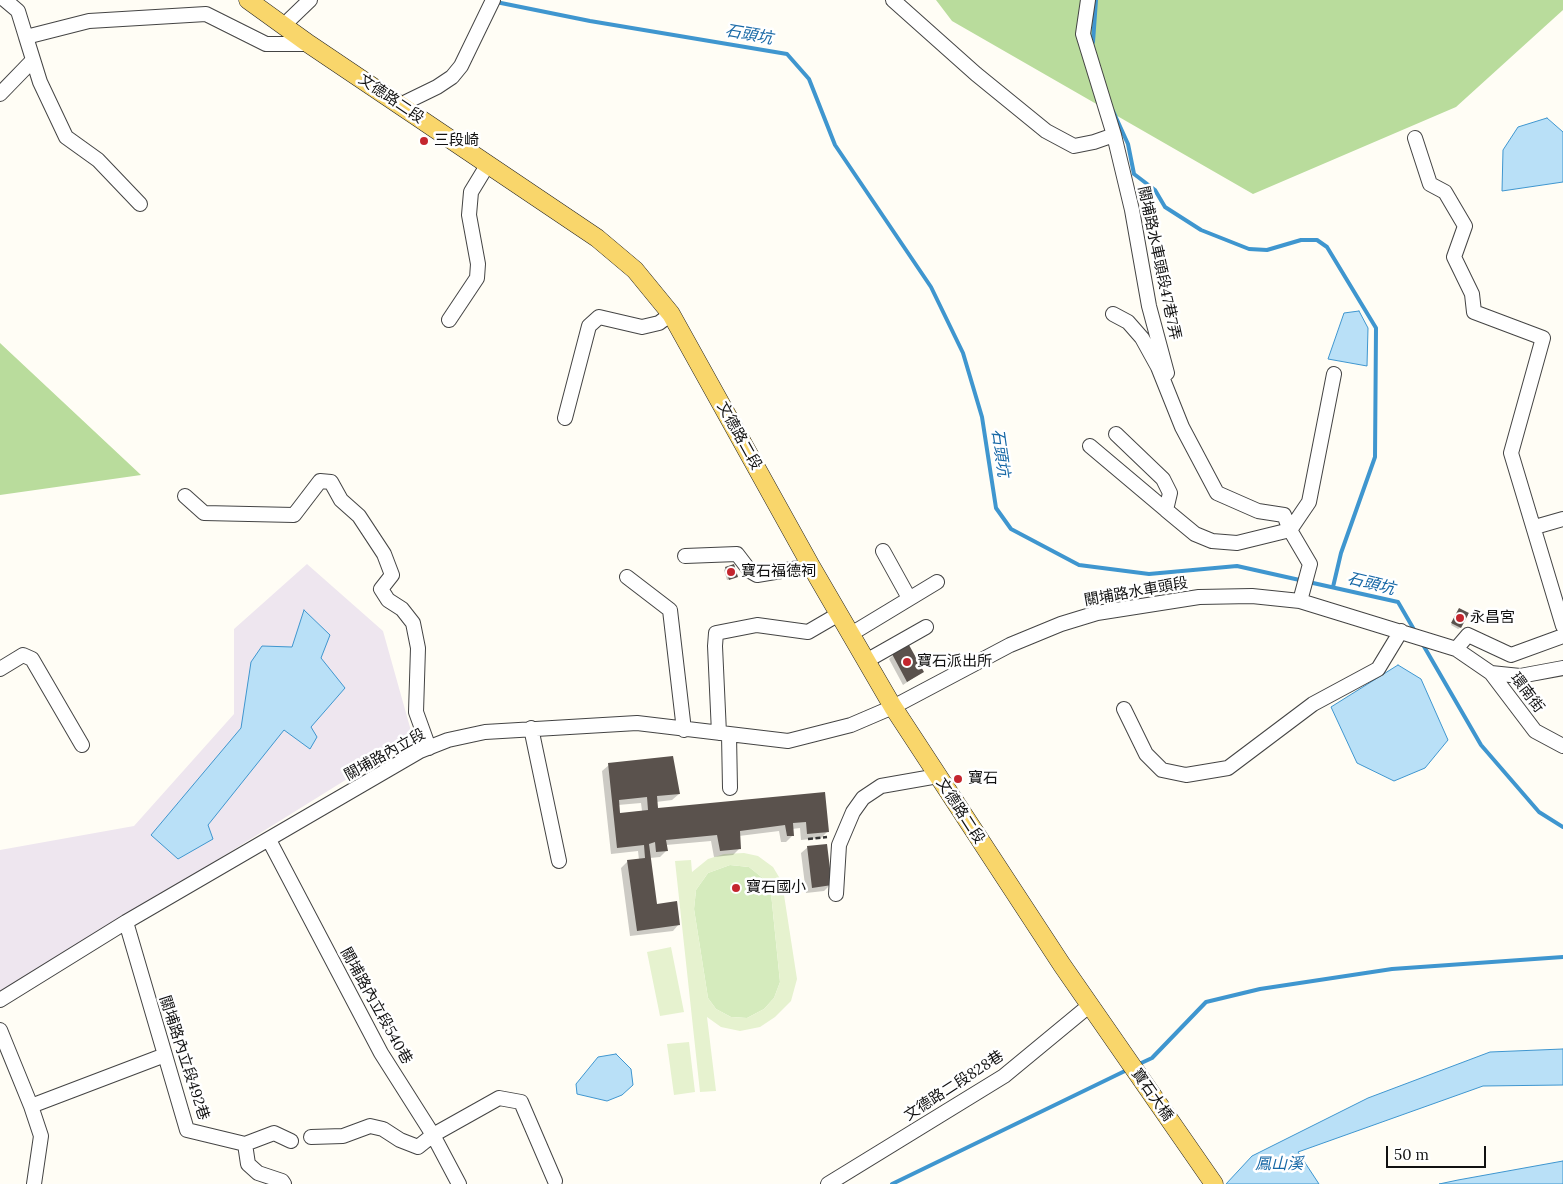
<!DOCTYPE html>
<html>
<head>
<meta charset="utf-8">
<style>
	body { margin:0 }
	#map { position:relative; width:1563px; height:1184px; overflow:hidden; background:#fffdf5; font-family:Lora,serif }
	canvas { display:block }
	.scale { position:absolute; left:1386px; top:1146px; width:100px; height:22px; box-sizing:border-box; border:2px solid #111; border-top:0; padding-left:6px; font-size:15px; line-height:18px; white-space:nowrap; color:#111; -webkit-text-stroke:4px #fff; paint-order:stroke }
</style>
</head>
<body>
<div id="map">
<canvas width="1563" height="1184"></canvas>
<div class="scale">50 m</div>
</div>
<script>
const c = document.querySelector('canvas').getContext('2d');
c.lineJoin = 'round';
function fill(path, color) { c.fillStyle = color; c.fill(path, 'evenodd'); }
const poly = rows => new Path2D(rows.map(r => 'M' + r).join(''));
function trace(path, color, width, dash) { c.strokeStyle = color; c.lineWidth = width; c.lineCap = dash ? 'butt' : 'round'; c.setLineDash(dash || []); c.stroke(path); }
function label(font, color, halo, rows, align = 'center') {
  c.font = font + ' Lora,"Noto Sans TC",serif'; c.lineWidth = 5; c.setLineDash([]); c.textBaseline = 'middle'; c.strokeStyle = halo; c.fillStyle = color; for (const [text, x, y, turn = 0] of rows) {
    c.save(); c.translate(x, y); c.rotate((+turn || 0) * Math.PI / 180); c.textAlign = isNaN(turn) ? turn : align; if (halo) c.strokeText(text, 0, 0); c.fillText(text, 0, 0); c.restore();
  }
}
fill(poly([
	[307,564,383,631,413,738,0,995,0,850,134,826,234,714,234,629]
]), '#eee6ef');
fill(poly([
	[730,865,749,867,764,879,771,893,780,982,774,998,764,1009,747,1018,731,1017,716,1009,708,998,694,909,696,890,708,873]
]), '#d5ebbd');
fill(poly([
	[936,0,1563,0,1563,10,1456,107,1253,194,952,21],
	[0,343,141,475,0,495]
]), '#b9dc9c');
fill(poly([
	[744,853,758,856,773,867,782,882,797,979,791,1001,775,1017,760,1027,740,1031,721,1027,707,1017,716,1091,700,1092,675,861,691,860,692,872,708,859,724,854],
	[730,865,749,867,764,879,771,893,780,982,774,998,764,1009,747,1018,731,1017,716,1009,708,998,694,909,696,890,708,873],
	[671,947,684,1012,660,1016,647,952],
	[689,1042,695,1092,674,1095,667,1044]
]), '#e6f2cf');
const water = poly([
	[1547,118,1563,132,1563,182,1502,191,1503,150,1518,127,1547,118],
	[1359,311,1368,328,1367,366,1328,359,1344,313,1359,311],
	[304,610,330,635,321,658,345,688,311,727,317,737,310,749,284,730,208,825,213,839,178,859,151,835,241,728,251,662,262,646,292,647,304,610],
	[1398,665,1421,679,1448,740,1425,768,1394,781,1357,763,1331,707,1398,665],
	[1563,1049,1563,1085,1483,1086,1298,1152,1319,1184,1226,1184,1252,1156,1368,1098,1490,1052,1563,1049],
	[616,1054,631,1069,633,1085,622,1095,607,1101,577,1094,576,1084,598,1057,616,1054],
	[1563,1161,1563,1184,1439,1184,1458,1180,1563,1161]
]);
fill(water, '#b9e0f7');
trace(water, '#3f96cf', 1);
fill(poly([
	[726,568,736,577,735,578,727,580,724,570],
	[1458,612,1460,628,1458,629,1451,625],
	[893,655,922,672,903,685,889,659],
	[609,765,679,794,672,800,656,802,657,810,824,793,828,831,821,838,801,840,800,828,792,829,793,835,786,842,781,842,779,831,739,836,740,848,733,855,714,857,711,841,666,845,666,851,660,857,650,858,656,905,679,924,673,931,630,936,621,868,628,861,639,860,638,851,611,854,602,771],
	[641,803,642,811,619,814,618,805],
	[808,847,830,885,824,891,806,893,801,853]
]), '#0003');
trace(poly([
	[496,2,590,21,787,54,809,79,835,145,931,287,963,353,982,417,996,508,1011,529,1079,565,1149,574,1237,566,1398,602,1416,633],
	[1093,42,1096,0],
	[1113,111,1128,144,1134,174,1155,190,1165,207,1201,230,1249,249,1267,250,1301,240,1317,240,1327,247,1376,328,1375,457,1341,553,1333,587],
	[1422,643,1481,745,1539,812,1563,827],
	[1137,1065,1152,1058,1206,1002,1260,989,1392,969,1563,957],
	[892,1184,1129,1069]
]), '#3f96cf', 4);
fill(poly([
	[734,564,738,577,729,580,725,567],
	[1459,608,1469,613,1461,628,1451,623],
	[909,645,924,672,907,682,892,654],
	[673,756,680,794,657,796,658,808,825,792,829,832,807,834,806,822,793,823,794,836,787,836,785,825,740,831,741,849,720,851,717,835,666,840,668,851,656,852,655,842,649,844,657,904,677,901,680,925,637,931,627,860,645,858,644,845,617,848,608,763],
	[647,797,648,810,620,813,619,800],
	[827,844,832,885,812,888,807,846]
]), '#5a524d');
const minor = poly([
	[5,0,18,11,26,37,89,21,206,14,266,44,309,44],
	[893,0,976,74,1046,131,1074,146,1094,142,1114,135],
	[1088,0,1083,34,1114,135,1132,210,1149,306,1167,373],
	[284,25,310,0],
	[26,37,40,82,66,137,98,160,140,204],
	[0,94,33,60],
	[400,105,437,87,452,77,461,66,493,0],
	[1415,138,1430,184,1445,192,1465,226,1454,257,1472,294,1474,312,1543,338,1511,453,1563,626],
	[1113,314,1128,322,1142,338,1158,367,1182,427,1217,493,1258,511,1284,515,1290,530,1237,543,1212,541,1195,534,1166,510,1170,493,1163,479,1116,434],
	[449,320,477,278,478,264,469,215,471,192,488,164],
	[565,418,589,326,599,317,642,327,659,323,671,314],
	[1090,446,1166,510],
	[185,496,204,513,294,515,320,481,331,482,341,500,359,516,384,554,392,575,381,589,388,600,402,609,413,623,418,648,416,712,429,748],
	[1535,527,1563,519],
	[883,551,909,598],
	[685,556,737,554,750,571,757,575,811,566],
	[627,577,670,610,684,730],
	[1300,601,1310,564,1290,530,1309,502,1334,374],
	[851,634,937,582],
	[1456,649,1468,635,1511,655,1563,636],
	[866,661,926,627],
	[0,669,23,655,32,659,82,745],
	[1491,673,1535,731,1563,746],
	[1124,709,1146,754,1162,770,1186,775,1228,768,1313,704,1378,669,1401,631],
	[531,728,559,861],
	[719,733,715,646,716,633,757,625,808,632,839,614],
	[729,735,730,788],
	[269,840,381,1053,433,1135,459,1184],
	[836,894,839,845,853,812,863,798,881,786,938,776],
	[126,922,187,1130,245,1144,274,1133,291,1141],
	[0,1000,126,922,420,751,448,740,485,732,637,723,788,741,851,725,893,707,1010,645,1061,624,1097,613,1199,597,1252,596,1300,601,1456,649,1491,673,1520,676,1563,668],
	[0,1030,31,1106,41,1136,34,1184],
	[31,1106,165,1055],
	[311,1137,343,1136,370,1126,383,1129,400,1140,418,1147,433,1135,499,1098,521,1102,555,1181],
	[245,1144,248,1164,258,1173,282,1181,284,1184],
	[828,1184,1004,1076,1090,1005]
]);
const major = poly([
	[248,0,309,44,597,238,635,270,671,314,811,566,893,707,1062,965,1214,1184]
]);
trace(minor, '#444', 16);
trace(major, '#222', 19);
trace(poly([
	[808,839,827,837]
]), '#333', 2.5, [5, 2.5]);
trace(minor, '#fff', 14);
trace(major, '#f9d66b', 18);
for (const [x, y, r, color] of [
	[424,141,5,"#c4262e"],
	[731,572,5,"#c4262e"],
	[1460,618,5,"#c4262e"],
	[907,662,5,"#c4262e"],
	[958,779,5,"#c4262e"],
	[736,888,5,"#c4262e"]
]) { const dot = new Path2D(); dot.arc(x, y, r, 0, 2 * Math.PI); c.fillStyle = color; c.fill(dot); trace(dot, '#fff', 2); }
label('15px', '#111', '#fff', [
	["文德路二段",391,99,34],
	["關埔路水車頭段47巷7弄",1159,263,78],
	["文德路二段",739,436,61],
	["關埔路水車頭段",1136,592,-10],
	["環南街",1527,693,53],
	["關埔路內立段",385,755,-29],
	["文德路二段",960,811,57],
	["關埔路內立段540巷",376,1006,61],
	["關埔路內立段492巷",184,1058,72],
	["文德路二段828巷",954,1086,-33],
	["寶石大橋",1152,1095,55]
]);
label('15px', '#111', '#fff', [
	["三段崎",434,141],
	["寶石福德祠",741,572],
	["永昌宮",1470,618],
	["寶石派出所",917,662],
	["寶石",968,779],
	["寶石國小",746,888]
], 'left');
label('italic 16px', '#1768a6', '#fff', [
	["石頭坑",749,35,10],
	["石頭坑",1000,453,82],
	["石頭坑",1371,584,14],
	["鳳山溪",1279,1164]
]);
</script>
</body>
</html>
